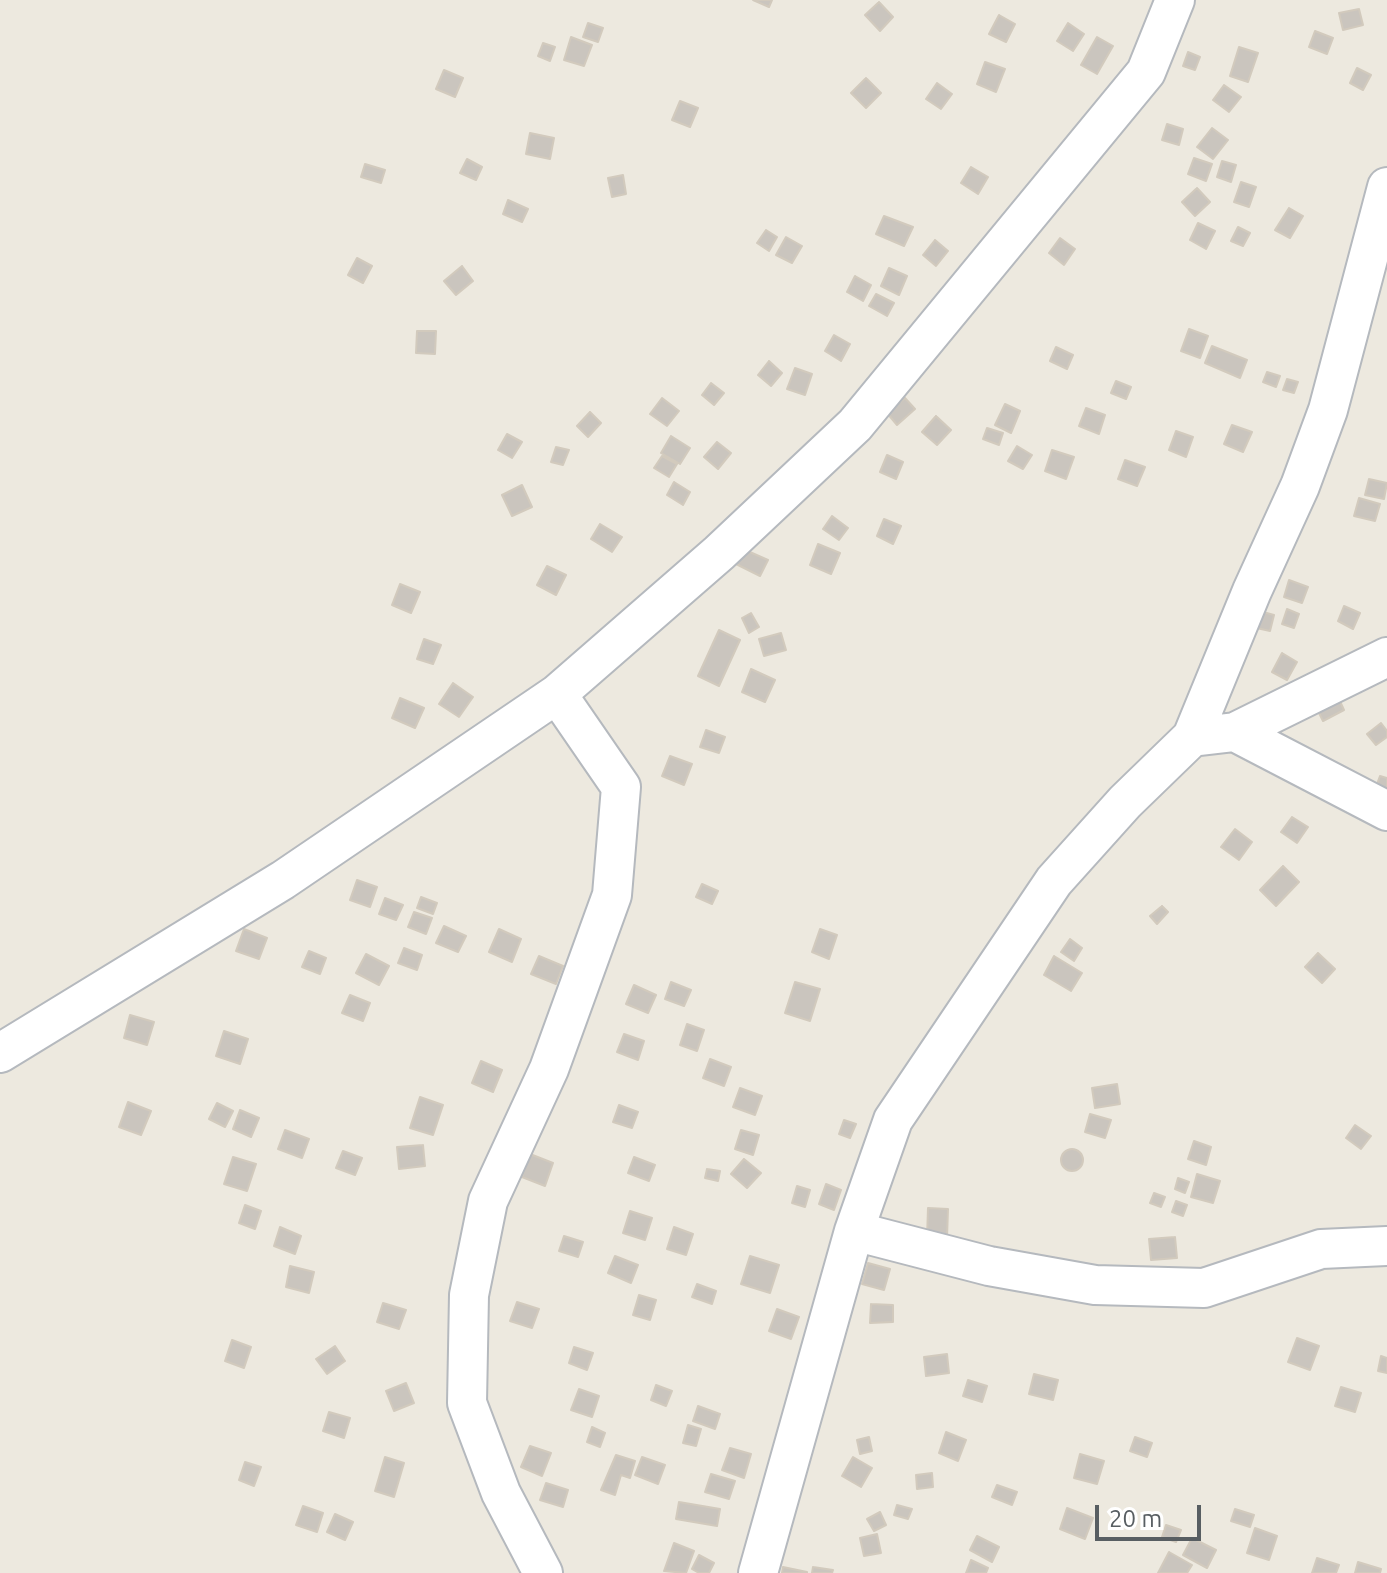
<!DOCTYPE html>
<html>
<head>
<meta charset="utf-8">
<style>
	body { margin:0 }
	#map { position:relative; width:1387px; height:1573px; overflow:hidden; background:#ede9df; font-family:Ubuntu,sans-serif }
	canvas { display:block }
	.scale { position:absolute; left:1095px; top:1505px; width:106px; height:36px; box-sizing:border-box; border:4px solid #585e62; border-top:0; padding-left:10px; font-size:24px; line-height:28px; white-space:nowrap; color:#585e62; -webkit-text-stroke:6px #fff; paint-order:stroke }
</style>
</head>
<body>
<div id="map">
<canvas width="1387" height="1573"></canvas>
<div class="scale">20 m</div>
</div>
<script>
const c = document.querySelector('canvas').getContext('2d');
c.lineJoin = 'round';
function fill(path, color) { c.fillStyle = color; c.fill(path, 'evenodd'); }
const poly = rows => new Path2D(rows.map(r => 'M' + r).join(''));
function trace(path, color, width, dash) { c.strokeStyle = color; c.lineWidth = width; c.lineCap = dash ? 'butt' : 'round'; c.setLineDash(dash || []); c.stroke(path); }
const building = poly([
	[753,0,772,0,769,7,753,0],
	[879,2,893,17,880,31,865,15,879,2],
	[1359,9,1363,25,1343,30,1339,13,1359,9],
	[999,15,1015,24,1006,42,989,34,999,15],
	[588,23,603,28,598,42,583,37,588,23],
	[1068,23,1084,34,1073,51,1057,41,1068,23],
	[1315,31,1333,38,1327,54,1309,47,1315,31],
	[571,37,592,45,584,66,564,60,571,37],
	[1097,37,1113,46,1097,74,1081,65,1097,37],
	[543,43,555,47,550,61,538,56,543,43],
	[1239,47,1258,53,1248,82,1230,76,1239,47],
	[1188,52,1200,57,1195,70,1183,66,1188,52],
	[985,62,1005,69,996,92,977,84,985,62],
	[1357,68,1371,75,1363,90,1350,83,1357,68],
	[444,70,463,78,455,97,436,89,444,70],
	[866,78,881,93,866,108,851,93,866,78],
	[937,83,952,94,941,109,926,99,937,83],
	[1224,85,1241,97,1229,112,1213,100,1224,85],
	[680,101,698,108,690,127,672,120,680,101],
	[1167,124,1183,129,1179,145,1162,140,1167,124],
	[1212,128,1228,140,1213,159,1197,147,1212,128],
	[530,133,554,138,550,159,526,154,530,133],
	[1194,158,1212,164,1206,181,1188,174,1194,158],
	[467,159,482,167,476,180,460,173,467,159],
	[1222,161,1236,165,1231,182,1217,177,1222,161],
	[365,164,385,170,381,183,361,177,365,164],
	[971,167,988,177,978,194,961,183,971,167],
	[623,175,626,194,612,197,608,178,623,175],
	[1241,182,1256,187,1249,207,1234,202,1241,182],
	[1197,188,1210,202,1195,216,1182,202,1197,188],
	[508,200,528,209,522,222,503,214,508,200],
	[1289,208,1303,216,1290,238,1275,230,1289,208],
	[884,216,913,227,904,246,876,234,884,216],
	[1198,223,1215,231,1206,249,1190,240,1198,223],
	[1238,227,1250,233,1243,246,1231,241,1238,227],
	[766,230,777,237,769,251,757,243,766,230],
	[786,237,802,246,792,263,776,255,786,237],
	[1060,238,1075,249,1064,265,1049,253,1060,238],
	[935,240,948,251,936,266,923,255,935,240],
	[357,258,372,266,363,283,348,275,357,258],
	[462,266,473,281,456,295,444,281,462,266],
	[889,268,907,276,899,295,881,286,889,268],
	[855,276,871,285,863,301,847,292,855,276],
	[876,294,894,303,887,316,869,306,876,294],
	[1189,329,1208,336,1200,358,1181,351,1189,329],
	[417,331,436,331,435,354,416,353,417,331],
	[834,335,850,344,841,361,825,351,834,335],
	[1212,346,1247,360,1240,378,1205,363,1212,346],
	[1056,347,1073,355,1067,369,1050,361,1056,347],
	[769,361,782,373,771,386,758,375,769,361],
	[795,368,812,374,805,395,787,389,795,368],
	[1267,372,1280,376,1276,387,1263,382,1267,372],
	[1287,379,1298,382,1294,393,1283,390,1287,379],
	[1116,381,1131,387,1126,399,1111,393,1116,381],
	[711,383,724,393,714,405,702,395,711,383],
	[662,398,679,411,667,426,650,414,662,398],
	[905,398,915,409,897,425,887,413,905,398],
	[1005,404,1020,411,1011,433,995,425,1005,404],
	[1086,408,1105,415,1099,434,1079,426,1086,408],
	[590,412,601,423,588,437,577,426,590,412],
	[936,416,951,430,937,445,922,432,936,416],
	[1232,425,1252,432,1243,452,1224,444,1232,425],
	[987,428,1003,433,999,445,983,439,987,428],
	[1176,431,1193,437,1186,457,1169,450,1176,431],
	[507,434,522,442,512,458,498,450,507,434],
	[671,436,690,448,680,464,661,453,671,436],
	[717,442,731,453,718,469,704,457,717,442],
	[1017,446,1032,455,1023,469,1008,461,1017,446],
	[556,447,569,450,563,465,551,462,556,447],
	[1052,450,1074,457,1066,479,1045,471,1052,450],
	[887,455,903,462,896,479,880,472,887,455],
	[662,456,677,464,669,477,654,468,662,456],
	[1125,460,1145,467,1137,486,1118,479,1125,460],
	[1369,479,1387,483,1384,499,1365,495,1369,479],
	[674,482,690,492,683,505,667,495,674,482],
	[522,485,532,507,512,516,502,495,522,485],
	[1359,498,1380,504,1375,521,1354,516,1359,498],
	[832,516,848,528,839,540,823,529,832,516],
	[884,519,901,526,893,544,877,536,884,519],
	[600,524,622,537,612,552,591,539,600,524],
	[818,544,840,553,831,574,810,565,818,544],
	[743,549,768,560,760,576,736,564,743,549],
	[547,566,566,575,556,595,537,585,547,566],
	[1289,580,1308,587,1302,603,1284,597,1289,580],
	[400,584,420,592,411,613,392,605,400,584],
	[1344,606,1360,613,1353,629,1338,621,1344,606],
	[1287,609,1299,614,1294,628,1282,624,1287,609],
	[1256,610,1274,615,1270,631,1252,627,1256,610],
	[751,613,759,627,749,633,742,618,751,613],
	[719,630,740,640,719,686,698,676,719,630],
	[781,633,786,650,764,656,759,639,781,633],
	[424,639,441,645,433,664,417,659,424,639],
	[1282,653,1297,662,1287,680,1272,672,1282,653],
	[751,669,775,680,765,702,742,692,751,669],
	[453,683,473,697,459,717,439,704,453,683],
	[1338,697,1344,710,1323,721,1317,709,1338,697],
	[400,698,424,708,415,728,392,718,400,698],
	[1381,723,1387,731,1387,737,1376,745,1367,734,1381,723],
	[706,730,725,737,719,753,700,747,706,730],
	[670,756,692,764,684,785,662,776,670,756],
	[1380,776,1387,778,1387,797,1374,792,1380,776],
	[1292,817,1308,827,1297,843,1281,832,1292,817],
	[1235,829,1252,842,1239,860,1221,847,1235,829],
	[1283,866,1299,882,1276,906,1260,890,1283,866],
	[357,880,377,887,370,907,350,900,357,880],
	[702,884,718,891,712,904,696,897,702,884],
	[421,897,437,903,433,914,417,908,421,897],
	[385,898,403,905,396,920,379,914,385,898],
	[1162,906,1168,912,1157,924,1150,916,1162,906],
	[414,912,432,918,426,934,408,927,414,912],
	[444,926,466,936,458,952,436,943,444,926],
	[244,929,267,938,259,959,236,951,244,929],
	[499,929,521,939,512,962,489,952,499,929],
	[820,929,837,935,829,959,812,952,820,929],
	[1070,939,1082,948,1074,961,1061,952,1070,939],
	[404,948,422,955,417,970,398,963,404,948],
	[309,951,326,958,320,974,302,967,309,951],
	[1318,953,1335,969,1322,983,1305,967,1318,953],
	[366,954,389,966,379,985,356,973,366,954],
	[539,956,563,966,556,984,531,974,539,956],
	[1054,956,1082,973,1071,991,1044,975,1054,956],
	[671,982,691,990,684,1006,665,999,671,982],
	[795,982,820,989,810,1021,785,1013,795,982],
	[634,985,656,995,648,1013,626,1004,634,985],
	[350,995,370,1003,363,1021,342,1013,350,995],
	[130,1015,154,1022,147,1045,124,1038,130,1015],
	[687,1024,704,1030,697,1051,680,1045,687,1024],
	[224,1031,248,1039,240,1064,216,1056,224,1031],
	[624,1034,644,1041,638,1060,617,1052,624,1034],
	[710,1059,731,1067,724,1086,703,1078,710,1059],
	[481,1061,502,1070,493,1092,472,1083,481,1061],
	[1117,1084,1120,1104,1095,1108,1092,1088,1117,1084],
	[740,1088,762,1096,755,1115,733,1107,740,1088],
	[420,1097,443,1105,433,1135,410,1128,420,1097],
	[128,1102,151,1111,141,1135,119,1127,128,1102],
	[217,1103,233,1111,225,1127,209,1119,217,1103],
	[619,1105,638,1112,632,1128,613,1122,619,1105],
	[240,1110,259,1118,251,1137,233,1129,240,1110],
	[1090,1114,1111,1120,1105,1138,1085,1132,1090,1114],
	[844,1120,856,1124,850,1138,839,1134,844,1120],
	[1355,1125,1371,1136,1361,1149,1346,1138,1355,1125],
	[285,1130,309,1139,302,1158,278,1149,285,1130],
	[741,1130,759,1135,753,1155,735,1149,741,1130],
	[1194,1141,1211,1147,1206,1165,1188,1159,1194,1141],
	[423,1145,425,1166,399,1169,397,1147,423,1145],
	'1061 1160a11 11 0 1 1 22 0a11 11 0 1 1-22 0Z',
	[343,1151,362,1158,355,1175,336,1168,343,1151],
	[530,1154,553,1163,545,1186,522,1177,530,1154],
	[233,1157,256,1164,247,1191,224,1184,233,1157],
	[634,1157,655,1165,649,1181,628,1173,634,1157],
	[744,1159,761,1173,747,1188,731,1174,744,1159],
	[707,1169,720,1171,718,1181,705,1178,707,1169],
	[1197,1174,1220,1181,1213,1203,1191,1197,1197,1174],
	[1178,1178,1189,1182,1185,1193,1175,1189,1178,1178],
	[826,1184,841,1190,834,1210,819,1204,826,1184],
	[797,1186,810,1190,805,1207,792,1203,797,1186],
	[1154,1193,1165,1197,1161,1207,1150,1203,1154,1193],
	[1176,1201,1187,1205,1183,1216,1172,1212,1176,1201],
	[245,1205,261,1211,255,1229,239,1223,245,1205],
	[928,1208,948,1209,947,1238,927,1238,928,1208],
	[630,1211,652,1218,645,1240,623,1233,630,1211],
	[280,1227,301,1236,295,1254,274,1246,280,1227],
	[674,1227,693,1234,686,1255,667,1249,674,1227],
	[564,1236,583,1242,578,1257,559,1251,564,1236],
	[1175,1237,1177,1258,1151,1260,1149,1239,1175,1237],
	[615,1256,638,1265,631,1283,608,1273,615,1256],
	[750,1256,779,1265,770,1293,741,1284,750,1256],
	[868,1263,890,1269,884,1290,862,1284,868,1263],
	[290,1266,314,1272,309,1293,286,1287,290,1266],
	[697,1284,716,1291,712,1304,692,1297,697,1284],
	[639,1295,656,1300,650,1320,633,1315,639,1295],
	[517,1302,539,1309,532,1328,510,1321,517,1302],
	[383,1303,406,1310,399,1329,377,1322,383,1303],
	[871,1304,893,1305,893,1322,870,1323,871,1304],
	[777,1309,799,1317,791,1339,769,1331,777,1309],
	[1297,1338,1319,1346,1310,1370,1288,1362,1297,1338],
	[232,1340,251,1347,244,1368,225,1361,232,1340],
	[335,1346,345,1361,327,1374,316,1359,335,1346],
	[574,1347,593,1353,587,1370,569,1363,574,1347],
	[947,1354,949,1373,926,1376,924,1357,947,1354],
	[1381,1356,1387,1358,1387,1373,1378,1371,1381,1356],
	[1034,1374,1058,1380,1053,1400,1029,1394,1034,1374],
	[968,1380,987,1386,982,1402,963,1396,968,1380],
	[406,1383,414,1403,394,1411,386,1391,406,1383],
	[656,1385,672,1391,666,1406,651,1400,656,1385],
	[1341,1387,1361,1393,1355,1412,1335,1406,1341,1387],
	[579,1389,599,1396,592,1417,571,1410,579,1389],
	[698,1406,720,1414,715,1429,693,1421,698,1406],
	[329,1412,350,1418,344,1438,323,1431,329,1412],
	[688,1425,701,1429,696,1446,683,1443,688,1425],
	[592,1427,605,1433,600,1447,587,1442,592,1427],
	[946,1432,966,1440,958,1461,939,1453,946,1432],
	[869,1437,872,1451,860,1454,857,1440,869,1437],
	[1135,1437,1152,1443,1147,1457,1130,1451,1135,1437],
	[530,1446,551,1453,542,1476,521,1467,530,1446],
	[730,1448,751,1454,744,1478,722,1470,730,1448],
	[1080,1454,1104,1461,1097,1484,1074,1478,1080,1454],
	[616,1455,635,1461,630,1478,621,1475,615,1495,601,1490,616,1455],
	[385,1457,404,1463,394,1497,375,1491,385,1457],
	[642,1457,665,1465,658,1484,635,1475,642,1457],
	[853,1457,872,1468,861,1487,842,1476,853,1457],
	[245,1462,261,1467,254,1486,239,1480,245,1462],
	[932,1473,933,1487,917,1489,916,1475,932,1473],
	[711,1474,735,1481,729,1499,705,1492,711,1474],
	[546,1483,568,1490,563,1507,540,1500,546,1483],
	[997,1485,1017,1492,1012,1505,992,1497,997,1485],
	[679,1502,720,1509,717,1526,676,1519,679,1502],
	[897,1505,912,1509,908,1519,894,1515,897,1505],
	[303,1506,323,1513,317,1532,296,1525,303,1506],
	[1067,1508,1093,1518,1085,1539,1060,1529,1067,1508],
	[1235,1509,1254,1515,1250,1527,1231,1521,1235,1509],
	[880,1512,886,1525,874,1531,867,1519,880,1512],
	[335,1514,353,1522,345,1540,327,1532,335,1514],
	[1166,1525,1181,1530,1176,1542,1162,1537,1166,1525],
	[1255,1528,1277,1536,1269,1560,1247,1553,1255,1528],
	[877,1534,881,1553,864,1556,860,1538,877,1534],
	[977,1536,999,1547,992,1562,970,1550,977,1536],
	[1192,1538,1216,1550,1207,1568,1183,1555,1192,1538],
	[674,1543,694,1551,686,1573,664,1571,674,1543],
	[1169,1552,1192,1565,1187,1573,1158,1573,1169,1552],
	[699,1555,714,1563,709,1573,699,1573,692,1569,699,1555],
	[1317,1558,1339,1565,1336,1573,1312,1573,1317,1558],
	[971,1560,988,1568,986,1573,966,1573,971,1560],
	[1358,1562,1381,1569,1380,1573,1355,1573,1358,1562],
	[783,1567,807,1572,807,1573,782,1573,783,1567],
	[813,1567,833,1570,832,1573,812,1573,813,1567]
]);
fill(building, '#cac5be');
trace(building, '#d2cabd', 2);
const minor = poly([
	[1235,732,1387,811],
	[1192,737,1252,591,1300,486,1328,410,1387,187],
	[0,1053,283,880,557,694,719,553,855,425,1146,72,1175,0],
	[854,1231,989,1266,1095,1285,1204,1288,1321,1249,1387,1246],
	[543,1573,501,1493,467,1403,469,1295,488,1201,549,1069,612,895,621,787,557,694],
	[758,1573,854,1231,893,1120,1054,881,1125,802,1192,737,1235,732,1387,657]
]);
trace(minor, '#b5b9be', 42);
trace(minor, '#fff', 38);
</script>
</body>
</html>
